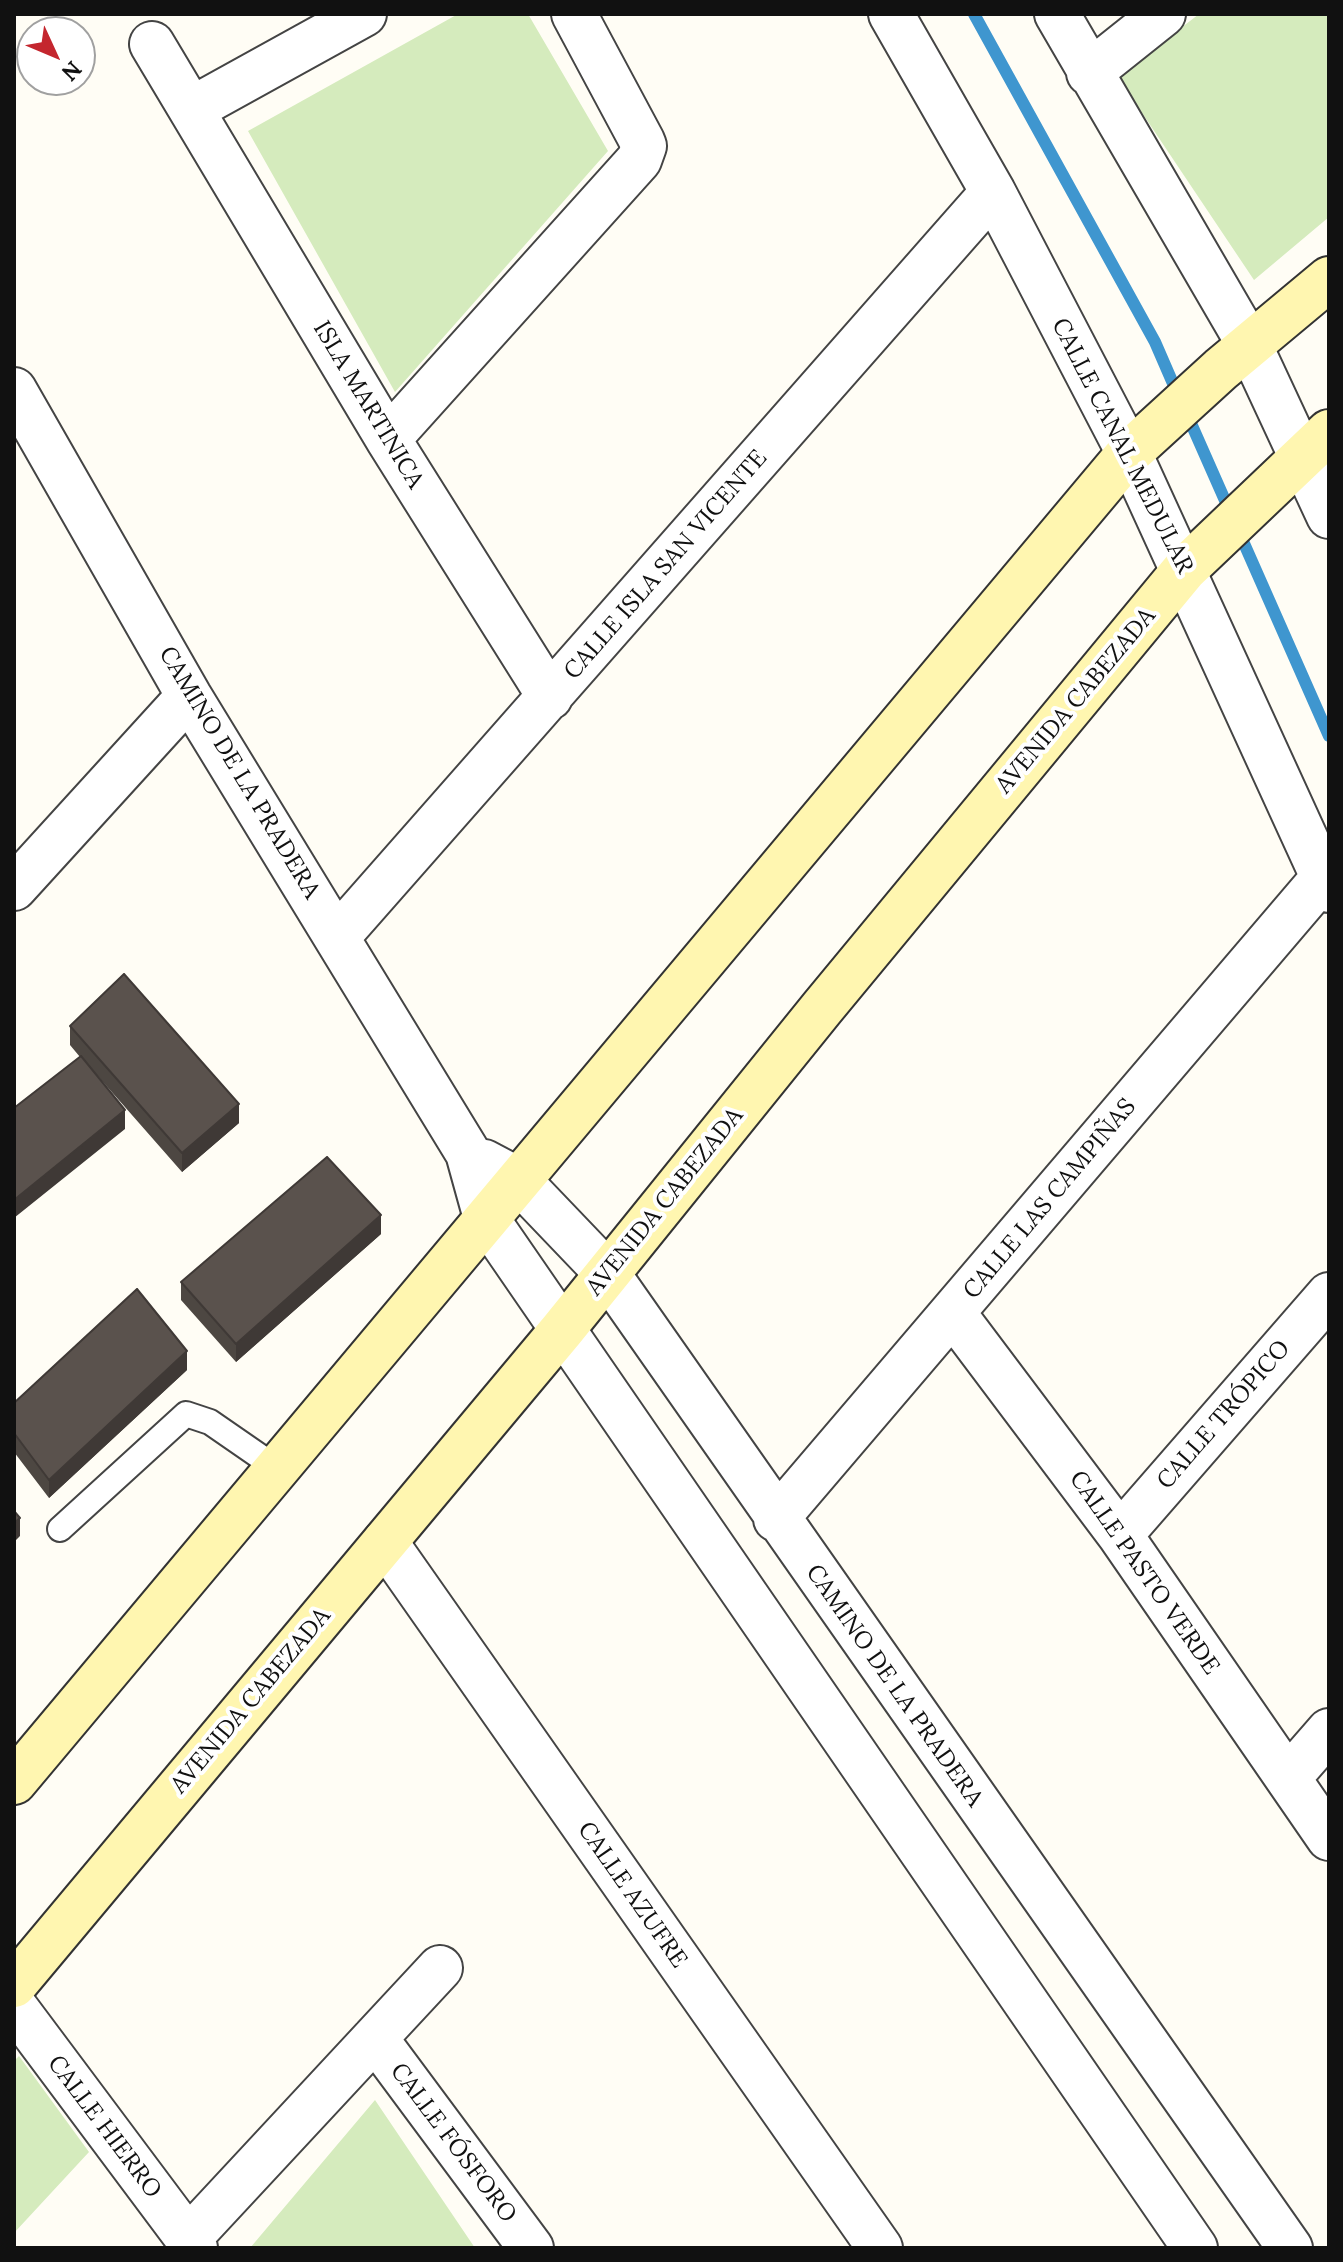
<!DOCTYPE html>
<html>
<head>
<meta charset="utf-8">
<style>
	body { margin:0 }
	#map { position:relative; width:1343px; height:2262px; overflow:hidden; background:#fffdf5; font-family:Lora,serif }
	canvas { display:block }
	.frame { position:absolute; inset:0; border:16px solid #111; pointer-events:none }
	.north { position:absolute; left:16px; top:16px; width:80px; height:80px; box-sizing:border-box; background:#fff; border:2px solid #a0a0a0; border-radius:50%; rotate:134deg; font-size:22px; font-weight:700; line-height:32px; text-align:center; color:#111 }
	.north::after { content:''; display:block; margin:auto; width:28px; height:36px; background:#c4262e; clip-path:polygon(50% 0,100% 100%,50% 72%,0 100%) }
</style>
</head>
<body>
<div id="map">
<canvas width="1343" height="2262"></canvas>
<div class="frame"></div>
<div class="north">N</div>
</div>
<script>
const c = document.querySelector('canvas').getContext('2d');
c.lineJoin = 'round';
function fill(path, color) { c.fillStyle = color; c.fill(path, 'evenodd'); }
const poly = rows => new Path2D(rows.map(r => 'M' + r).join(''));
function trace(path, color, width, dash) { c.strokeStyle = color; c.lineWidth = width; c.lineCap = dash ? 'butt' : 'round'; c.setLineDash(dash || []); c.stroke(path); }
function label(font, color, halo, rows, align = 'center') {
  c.font = font + ' Lora,serif'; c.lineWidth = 8; c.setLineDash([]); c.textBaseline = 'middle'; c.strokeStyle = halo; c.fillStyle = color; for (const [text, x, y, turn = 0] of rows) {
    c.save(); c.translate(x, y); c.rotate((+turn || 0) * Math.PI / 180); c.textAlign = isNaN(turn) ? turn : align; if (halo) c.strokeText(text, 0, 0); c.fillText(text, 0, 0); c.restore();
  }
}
fill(poly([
	[458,14,528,14,608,151,395,392,248,131],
	[1199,14,1329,14,1329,217,1254,280,1118,77],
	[19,2056,89,2152,14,2233,14,2061],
	[375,2100,475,2248,250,2248]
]), '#d5ebbd');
trace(poly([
	[974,14,1155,342,1178,395],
	[1186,412,1329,736]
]), '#3f96cf', 12);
const service = poly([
	[60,1529,186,1414,210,1422,278,1469]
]);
const minor = poly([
	[891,14,993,192,1129,453,1329,890],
	[1057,14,1249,344,1329,516],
	[152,44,388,439,550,697],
	[1089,73,1163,14],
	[192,109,364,14],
	[14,390,189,696,468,1153,486,1218,1195,2248],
	[388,439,639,160,644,146,642,141,574,14],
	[14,888,189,696],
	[338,936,993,192],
	[484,1162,518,1180,607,1273,1290,2248],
	[953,1313,1120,1535,1329,1838],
	[776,1519,1323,878],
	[1120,1535,1329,1295],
	[385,1542,880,2248],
	[1288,1778,1329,1731],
	[14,2006,195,2248],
	[375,2038,531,2248],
	[188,2239,440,1968]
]);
const secondary = poly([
	[14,1782,1129,453,1221,369,1329,279],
	[14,1985,562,1330,822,1008,1185,569,1329,432]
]);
trace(service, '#444', 28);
trace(minor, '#444', 48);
trace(secondary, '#333', 48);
trace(service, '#fff', 24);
trace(minor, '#fff', 44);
trace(secondary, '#fff6b0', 44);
fill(poly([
	[70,1026,239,1123,182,1172,96,1074,125,1129,80,1057,70,1045],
	[381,1234,236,1362,181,1300,181,1282],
	[187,1370,49,1498,14,1452,14,1403]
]), '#4d4742');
fill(poly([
	[239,1104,239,1123,182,1172,182,1153],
	[125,1110,125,1129,14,1218,14,1200],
	[381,1215,381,1234,236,1362,236,1344],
	[187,1351,187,1370,49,1498,49,1480],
	[20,1518,20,1536,14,1542,14,1523]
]), '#3f3936');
const building = poly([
	[124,974,239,1104,182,1153,70,1026,124,974],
	[81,1056,125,1110,14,1200,14,1108,81,1056],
	[327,1157,381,1215,236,1344,181,1282,327,1157],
	[137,1289,187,1351,49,1480,14,1433,14,1403,137,1289],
	[14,1511,20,1518,14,1523,14,1511]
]);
fill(building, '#5a524d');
trace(building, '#3f3936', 2);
label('24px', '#111', '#fff', [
	["ISLA MARTINICA",368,405,59],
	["CALLE CANAL MEDULAR",1122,446,63],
	["CALLE ISLA SAN VICENTE",666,565,-49],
	["AVENIDA CABEZADA",1076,701,-50],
	["CAMINO DE LA PRADERA",239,773,59],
	["CALLE LAS CAMPIÑAS",1050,1199,-50],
	["AVENIDA CABEZADA",665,1202,-51],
	["CALLE TRÓPICO",1224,1415,-49],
	["CALLE PASTO VERDE",1144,1573,55],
	["CAMINO DE LA PRADERA",894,1686,55],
	["AVENIDA CABEZADA",251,1701,-50],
	["CALLE AZUFRE",632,1895,55],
	["CALLE HIERRO",104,2127,53],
	["CALLE FÓSFORO",453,2143,53]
]);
</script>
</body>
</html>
